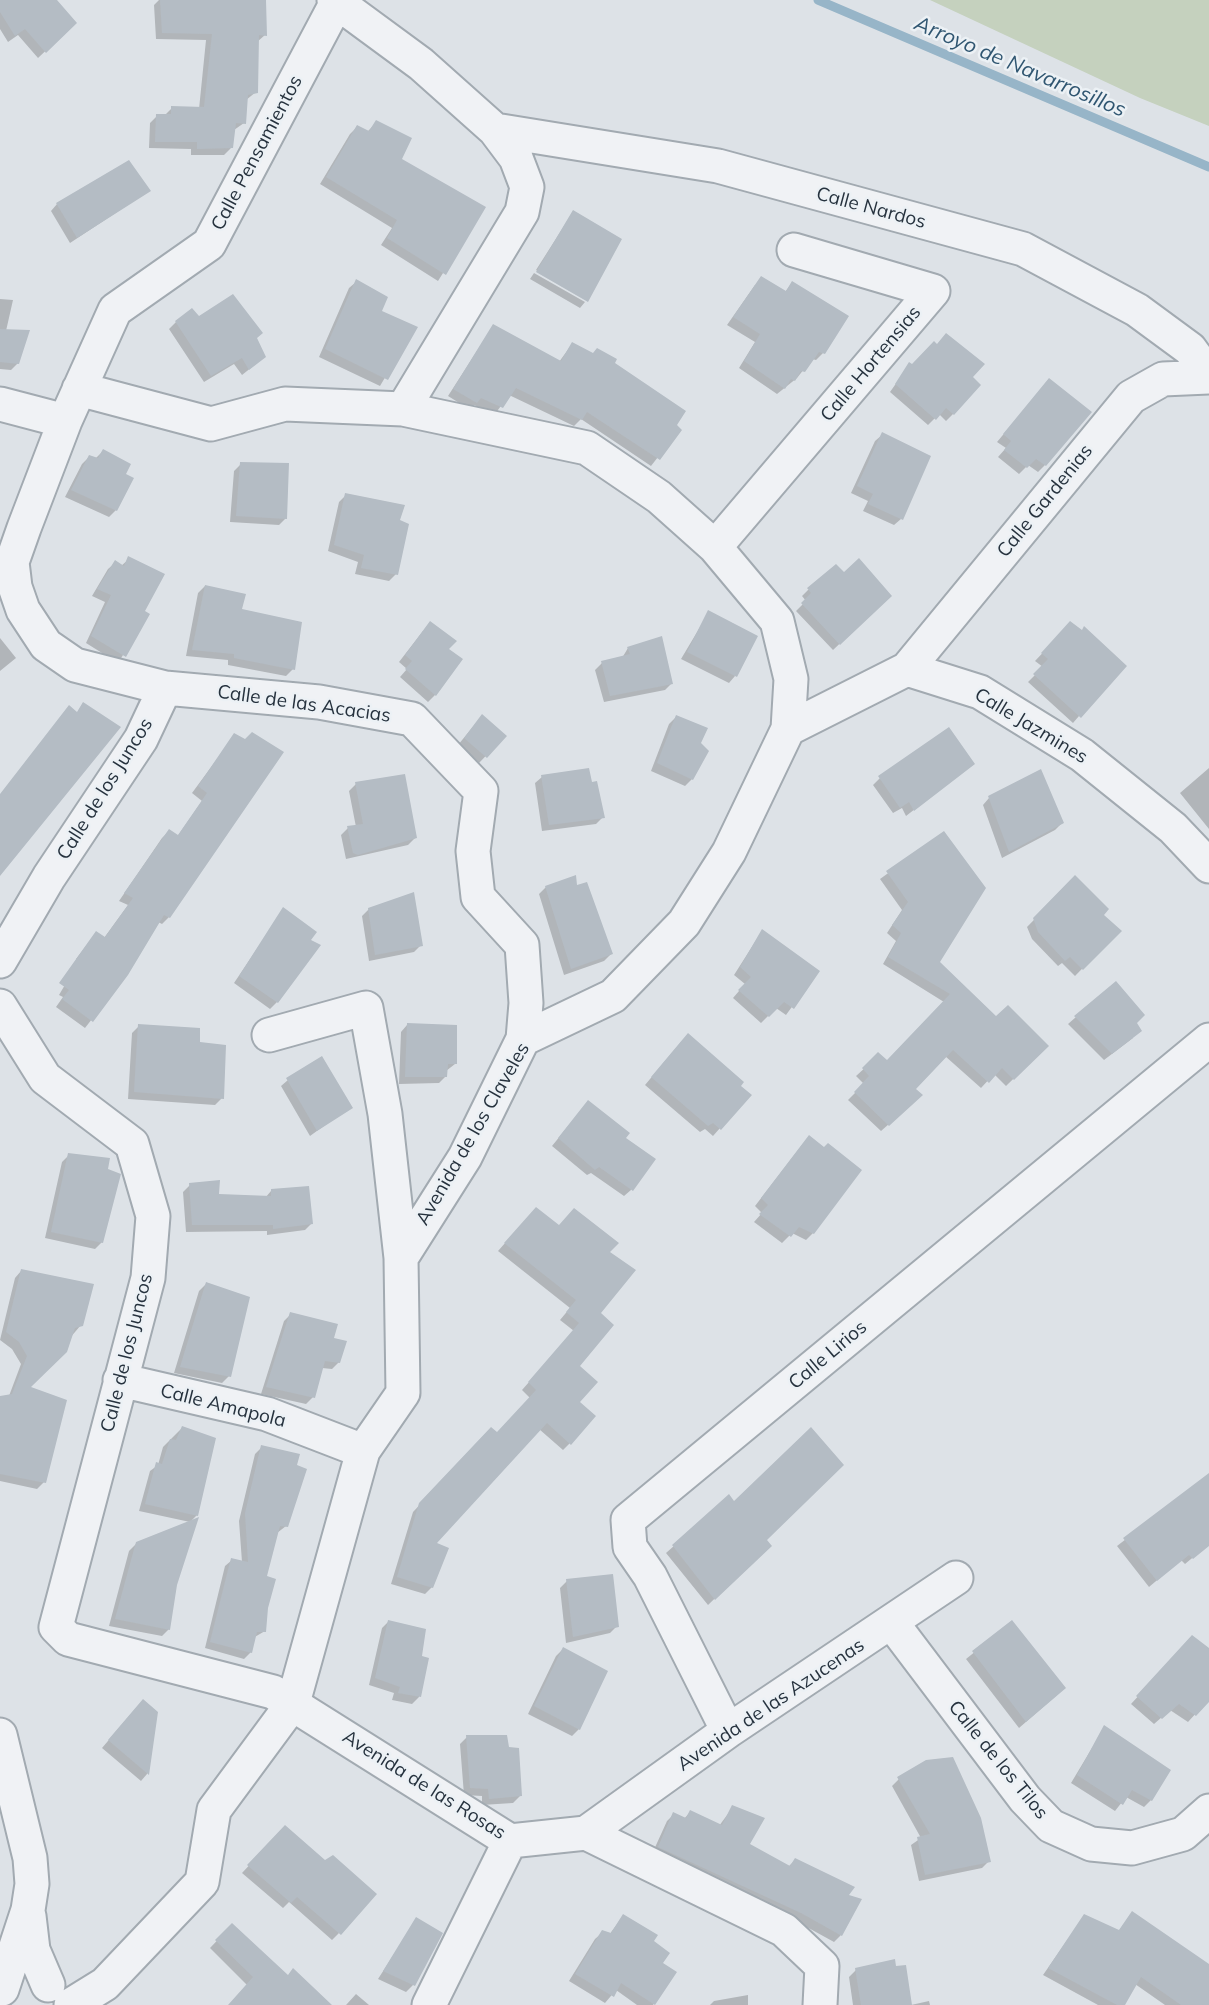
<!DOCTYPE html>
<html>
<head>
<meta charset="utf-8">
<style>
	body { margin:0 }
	canvas { display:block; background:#dde2e7 }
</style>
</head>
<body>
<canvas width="1209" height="2005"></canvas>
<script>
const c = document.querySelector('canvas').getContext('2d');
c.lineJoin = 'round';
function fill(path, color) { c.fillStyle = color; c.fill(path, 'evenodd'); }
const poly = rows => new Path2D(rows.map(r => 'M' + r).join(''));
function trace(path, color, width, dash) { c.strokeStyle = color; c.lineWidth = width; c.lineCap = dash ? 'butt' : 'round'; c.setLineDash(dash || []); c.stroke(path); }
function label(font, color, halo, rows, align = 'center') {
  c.font = font + ' Mulish,sans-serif'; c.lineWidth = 5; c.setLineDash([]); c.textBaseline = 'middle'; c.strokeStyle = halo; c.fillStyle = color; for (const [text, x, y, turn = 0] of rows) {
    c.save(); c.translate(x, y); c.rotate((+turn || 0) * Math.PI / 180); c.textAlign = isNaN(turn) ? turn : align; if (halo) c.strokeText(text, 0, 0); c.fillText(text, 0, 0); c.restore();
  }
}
fill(poly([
	[930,0,1209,0,1209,126,1140,98]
]), '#c5d1be');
fill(poly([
	[0,0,54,0,75,23,38,58,18,35,8,42,0,29],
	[159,0,264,0,265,35,257,42,256,92,246,100,244,123,234,130,231,148,224,155,191,155,191,149,149,148,150,123,157,116,164,116,172,108,199,109,206,40,156,39,154,5],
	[377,122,400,160,484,208,438,281,381,245,392,228,320,184,350,134,357,127,367,132],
	[149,191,70,243,51,211,57,204],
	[573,212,587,299,536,270],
	[534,273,585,302,580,308,530,279],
	[356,282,380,312,415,327,380,386,319,357,349,288],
	[792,283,823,353,816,360,812,359,797,378,777,394,739,368,755,342,727,325,755,285,785,292],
	[0,299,13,300,6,331,18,363,11,370,0,369],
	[176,322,255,339,257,363,242,375,234,364,204,382,169,329],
	[493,326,559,362,572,344,679,430,651,466,581,419,574,426,509,395,495,414,474,405,469,409,448,396],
	[909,365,970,377,953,414,946,421,939,414,928,425,890,392],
	[1043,387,1045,465,1038,472,1028,465,1019,474,998,457,1006,448,997,442],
	[882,435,901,519,894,525,863,511,868,501,851,493,875,441],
	[103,451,124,474,116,510,109,517,65,497,82,464,89,457,95,459],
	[241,464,286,518,279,525,230,522,234,471],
	[346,495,398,521,396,574,389,581,355,574,358,562,328,551,339,502],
	[129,559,142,611,148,615,118,663,86,643,105,602,92,596,108,569,115,563,121,566],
	[844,575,890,596,833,650,796,611,806,601,802,596,808,590],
	[205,586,240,611,293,669,286,676,228,665,228,660,186,656,198,593],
	[709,612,735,676,729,683,681,659],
	[1071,623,1079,716,1073,723,1028,682,1043,667,1035,661],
	[423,631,447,650,435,695,428,702,400,677,407,669,399,662],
	[0,638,16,658,0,671],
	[628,648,671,684,665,690,604,702,595,670,602,663,622,658],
	[676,717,699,743,692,779,685,786,651,771,669,724],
	[476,723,505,736,479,763,458,745],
	[234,736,281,753,169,917,162,924,158,922,127,974,85,1028,56,1007,63,997,59,995,79,961,76,959,96,933,104,938,128,905,119,901,162,838,169,831,177,837,202,801,192,793],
	[973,764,906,816,902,808,893,813,873,785,880,778],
	[1209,768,1209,829,1180,793],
	[542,777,603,817,596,824,542,831,535,783],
	[356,784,415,838,408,845,346,859,341,835,348,828,356,827,349,791],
	[989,798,1062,823,1055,830,1002,858,983,805],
	[944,833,938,963,996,1018,1047,1046,1006,1086,994,1074,981,1088,945,1056,913,1089,914,1102,881,1131,848,1100,864,1084,856,1076,879,1055,887,1062,944,1002,883,964,896,941,887,933,902,910,880,879],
	[1075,878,1102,915,1119,931,1075,976,1062,963,1058,966,1032,939,1027,927],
	[546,887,576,887,611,954,604,961,564,975,539,894],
	[369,909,421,945,414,952,369,961,362,916],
	[283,910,277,1002,270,1009,234,983],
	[762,931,818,971,786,1015,776,1008,761,1023,733,998,745,984,734,975],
	[1115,983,1134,1023,1133,1038,1104,1060,1068,1024],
	[407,1025,455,1064,446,1071,446,1076,439,1083,399,1084,401,1032],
	[139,1026,199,1044,222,1098,215,1105,128,1099,132,1033],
	[681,1042,749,1095,713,1136,705,1129,700,1132,645,1085],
	[288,1080,350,1107,310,1136,281,1086],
	[582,1109,623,1138,631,1190,624,1196,591,1173,587,1175,552,1146],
	[802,1145,813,1233,806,1240,792,1233,782,1243,754,1222,762,1213,755,1206],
	[69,1155,102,1242,95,1249,45,1238,62,1162],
	[190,1185,218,1196,265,1198,271,1191,312,1223,305,1230,267,1235,267,1231,186,1232,183,1192],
	[529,1216,607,1253,598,1314,577,1366,577,1402,570,1443,563,1450,539,1429,434,1544,432,1587,425,1594,391,1584,413,1512,491,1429,497,1434,530,1398,522,1390,574,1331,560,1320,570,1308,498,1251],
	[21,1271,81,1325,28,1387,44,1482,37,1489,0,1481,0,1399,9,1396,21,1364,12,1349,0,1340,15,1278],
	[206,1284,229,1376,222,1383,174,1373,199,1291],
	[291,1314,332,1339,339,1362,332,1369,322,1368,313,1397,306,1404,261,1394,284,1321],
	[182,1428,197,1515,190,1522,139,1511,150,1471,158,1465,163,1447],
	[262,1447,286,1526,277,1533,265,1577,265,1631,253,1638,251,1652,244,1659,205,1648,225,1566,232,1560,242,1562,239,1521,255,1454],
	[1209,1475,1209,1544,1185,1564,1181,1560,1149,1587,1117,1546],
	[729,1497,769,1546,708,1605,666,1553],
	[137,1543,169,1629,162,1636,109,1626,129,1551],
	[567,1581,617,1626,610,1633,566,1643,560,1588],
	[389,1621,420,1657,419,1697,412,1704,392,1700,394,1693,369,1685,382,1628],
	[1012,1622,1057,1695,1019,1728,966,1659],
	[1186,1644,1209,1650,1209,1699,1188,1722,1170,1710,1154,1724,1131,1704],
	[563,1649,579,1729,572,1736,528,1714,556,1656],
	[136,1708,157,1712,147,1774,141,1781,102,1748],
	[1104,1728,1151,1800,1144,1807,1126,1797,1115,1811,1071,1783],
	[467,1737,520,1796,513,1803,482,1805,482,1796,464,1795,460,1744],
	[899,1779,989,1861,982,1868,919,1881,911,1845,921,1838,892,1786],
	[733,1807,747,1845,788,1867,795,1860,846,1896,841,1935,834,1942,794,1920,652,1854,667,1821,674,1814,684,1819,690,1812,719,1826],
	[285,1827,339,1933,332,1940,289,1902,283,1908,242,1873],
	[1132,1913,1209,1966,1209,2005,1165,2005,1135,1984,1123,2005,1098,2005,1043,1975,1084,1916,1118,1932],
	[623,1916,651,1942,661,1964,674,1972,653,2005,637,2005,616,1990,605,2003,569,1981,595,1939,603,1932,609,1935],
	[416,1920,413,1985,406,1992,378,1979],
	[232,1925,287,1977,329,2005,229,2005,247,1985,210,1948],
	[856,1970,910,2005,853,2005,849,1977],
	[356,1994,369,2005,346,2005],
	[748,1995,748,2005,710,2005,714,2001],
	[929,2001,930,2005,911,2005]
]), '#0003');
trace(poly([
	[818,0,1209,167]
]), '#97b5c8', 9);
fill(poly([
	[0,0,57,0,77,23,46,53,25,29,15,36,0,12],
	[160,0,266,0,267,36,259,35,258,93,248,95,246,124,236,123,233,148,197,149,197,142,155,142,156,114,171,114,171,106,204,107,212,34,162,33],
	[376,120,412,138,402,159,486,207,446,275,387,238,397,220,326,177,357,125,369,131],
	[129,160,151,191,77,238,56,203],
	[573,210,622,239,588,302,536,272],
	[761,276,786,291,792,281,849,316,825,354,819,352,805,372,801,371,795,381,791,379,785,389,744,361,760,334,733,317],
	[356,279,388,297,382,311,418,327,388,380,325,349],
	[233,294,263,333,257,338,266,357,249,370,242,358,211,376,175,321,192,308,199,316],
	[493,324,561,361,572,342,593,353,597,348,617,359,615,363,686,411,677,425,682,430,660,460,587,412,582,420,516,388,503,408,481,398,477,403,453,389],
	[0,329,30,330,19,364,0,362],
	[946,333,985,364,973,377,981,385,954,415,946,408,936,420,895,384,909,362,912,364,934,341,937,344],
	[1049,378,1092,412,1046,466,1036,459,1027,468,1004,450,1011,441,1003,434],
	[882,432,931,456,903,520,868,504,873,494,857,486],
	[103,449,131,464,126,474,134,478,117,511,71,490,89,455,98,458],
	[240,462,289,463,287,519,236,516],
	[345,493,405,505,400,520,409,524,398,575,361,568,364,555,334,545],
	[128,556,165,574,145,611,150,614,126,657,91,636,111,595,97,589,115,560,124,566],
	[859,558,892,596,840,645,801,603,811,593,807,588,836,564,844,572],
	[205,585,246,594,242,609,302,622,295,670,234,658,234,654,192,650],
	[708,610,758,636,737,677,687,652],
	[430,621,457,641,449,649,463,659,436,696,405,669,412,661,405,655],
	[1070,621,1082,630,1084,626,1127,666,1081,718,1033,674,1048,659,1041,653],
	[662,636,673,684,610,696,601,661,630,654,627,647],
	[83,702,121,727,0,876,0,794,69,705,77,712],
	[482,714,507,736,487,758,464,738],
	[676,715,708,728,701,743,709,751,693,780,657,763],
	[949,727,975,764,914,811,909,802,900,808,878,776],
	[252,732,284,752,170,918,164,915,128,975,93,1022,62,999,69,990,59,983,96,931,105,937,133,898,124,893,169,829,178,835,207,793,198,786,234,733,245,739],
	[589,768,592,782,597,781,605,818,549,825,541,775],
	[1041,769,1064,823,1009,852,988,796],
	[405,774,417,838,358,855,353,853,347,826,363,824,355,782],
	[944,831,986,888,940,962,996,1016,1008,1005,1049,1046,1014,1080,1002,1068,989,1083,953,1050,916,1089,923,1095,889,1126,854,1092,869,1076,862,1068,878,1052,887,1060,950,994,888,957,901,933,892,925,908,902,886,871],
	[576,875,577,885,587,882,613,954,571,969,545,886],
	[1075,875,1109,909,1104,915,1122,931,1083,970,1070,957,1065,961,1038,932,1033,918],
	[414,892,423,946,375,955,368,908],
	[283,907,317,932,311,940,321,945,278,1003,239,976],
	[762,929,820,971,794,1009,784,1002,769,1017,738,990,751,977,740,967],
	[1116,981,1145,1015,1137,1023,1142,1031,1112,1054,1074,1016],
	[407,1023,457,1025,457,1064,448,1064,447,1077,405,1077],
	[138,1024,200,1028,200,1042,226,1045,224,1099,134,1092],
	[688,1033,744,1082,741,1086,752,1095,721,1130,713,1123,708,1126,651,1077],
	[322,1056,353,1108,317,1131,286,1078],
	[588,1100,630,1133,626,1138,656,1159,633,1191,599,1167,595,1170,558,1138],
	[809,1135,824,1147,828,1143,862,1170,814,1234,799,1227,791,1237,759,1214,768,1205,761,1198],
	[68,1153,110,1158,108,1169,121,1174,103,1243,51,1232],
	[220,1180,219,1194,271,1196,271,1189,309,1186,313,1224,273,1229,273,1225,192,1225,189,1183],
	[536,1207,559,1225,574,1208,619,1243,610,1252,636,1270,601,1313,614,1325,580,1366,598,1382,580,1402,596,1416,571,1445,547,1423,437,1543,449,1548,433,1588,397,1577,419,1503,491,1427,497,1432,536,1390,528,1382,579,1323,566,1312,576,1300,504,1243],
	[21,1269,94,1284,83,1326,75,1328,67,1352,31,1387,67,1400,46,1483,0,1474,0,1396,12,1394,27,1356,19,1342,6,1332],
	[206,1282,250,1297,231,1377,180,1367],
	[290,1312,338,1324,334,1338,347,1341,340,1363,325,1361,315,1398,266,1387],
	[182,1426,216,1438,198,1516,145,1504,156,1462,162,1464,170,1439,176,1440],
	[811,1427,844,1465,767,1540,772,1546,715,1600,672,1545,729,1494,734,1501],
	[261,1445,300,1454,297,1465,307,1469,288,1527,280,1526,267,1576,276,1579,268,1608,266,1632,257,1632,252,1653,210,1642,231,1558,248,1562,245,1513],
	[1209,1473,1209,1546,1193,1559,1189,1555,1157,1581,1123,1538],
	[199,1517,177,1585,170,1630,115,1619,136,1542],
	[613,1574,619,1627,573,1637,566,1579],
	[388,1620,426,1629,422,1656,429,1658,421,1697,398,1693,400,1687,375,1678],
	[1012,1620,1066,1688,1026,1722,972,1651],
	[1192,1635,1209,1648,1209,1702,1196,1716,1179,1704,1162,1719,1136,1696],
	[563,1647,608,1671,580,1730,534,1706],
	[143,1699,158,1712,149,1775,108,1740],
	[1104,1725,1171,1770,1152,1801,1132,1790,1123,1805,1077,1775],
	[466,1735,507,1735,509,1747,519,1748,522,1796,489,1799,488,1789,470,1788],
	[953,1757,981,1818,991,1862,925,1875,917,1837,930,1834,897,1777,926,1760],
	[732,1805,765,1818,750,1844,790,1866,795,1858,855,1887,849,1895,862,1899,842,1936,801,1913,658,1847,673,1812,686,1818,690,1810,722,1825],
	[285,1825,325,1860,333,1855,377,1894,341,1935,297,1897,291,1903,247,1865],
	[1132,1911,1209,1964,1209,2005,1181,2005,1141,1977,1125,2005,1117,2005,1048,1968,1084,1914,1119,1930],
	[623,1914,658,1935,654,1941,670,1953,663,1963,677,1972,655,2005,621,1983,614,1997,575,1974,602,1930,611,1933],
	[416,1917,443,1933,415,1986,383,1971],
	[232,1923,288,1975,293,1968,332,2005,228,2005,253,1977,215,1940],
	[895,1959,896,1966,906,1965,912,2005,861,2005,855,1968]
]), '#b4bcc4');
const minor = poly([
	[334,0,421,64,495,130,516,158,527,187,522,212,403,409],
	[337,2,209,244,115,310,65,421,24,528,12,562,15,587,23,610,46,645,75,665,165,688,319,702,412,719,481,791,473,851,478,897,522,945,526,1003,523,1039],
	[495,130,718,166,1023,249,1137,310,1190,349,1209,375],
	[0,404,65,421],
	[715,547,933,291,794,250],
	[907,669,1131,397,1163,379,1209,377],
	[788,729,907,669,980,692,1082,755,1173,828,1209,866],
	[0,961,49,877,141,739,165,688],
	[0,1006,45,1078,132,1144,153,1216,148,1278,56,1627,68,1639,273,1692,510,1841,586,1833,784,1930,822,1966,820,2005],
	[269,1035,366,1008,385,1114,401,1258],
	[120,1380,267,1414,363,1451],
	[892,1623,1025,1799,1051,1826,1091,1844,1132,1848,1183,1834,1209,1811],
	[728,1731,650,1576,630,1547,628,1520,1209,1040],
	[0,1735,30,1858,32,1884,28,1910,2,1989],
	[586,1833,728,1731,956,1578],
	[29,1916,33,1950,48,1985],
	[71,2005,105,1984,202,1882,214,1810,293,1703,363,1451,403,1393,401,1258,465,1157,523,1039,613,996,684,923,729,852,788,729,791,679,777,621,715,547,659,497,587,448,403,409,285,404,211,424,79,389],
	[429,2005,510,1841]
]);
trace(minor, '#a2aab1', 37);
trace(minor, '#f0f2f5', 33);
label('19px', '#26323e', '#ecf1f5', [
	["Calle Pensamientos",257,153,-62],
	["Calle Nardos",871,208,15],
	["Calle Hortensias",871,364,-50],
	["Calle Gardenias",1045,501,-51],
	["Calle de las Acacias",304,704,8],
	["Calle Jazmines",1031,726,31],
	["Calle de los Juncos",105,789,-58],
	["Avenida de los Claveles",473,1134,-60],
	["Calle de los Juncos",127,1353,-76],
	["Calle Lirios",828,1355,-40],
	["Calle Amapola",223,1406,14],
	["Avenida de las Azucenas",771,1705,-34],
	["Calle de los Tilos",998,1760,51],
	["Avenida de las Rosas",424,1785,32]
]);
label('italic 21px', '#305671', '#ecf1f5', [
	["Arroyo de Navarrosillos",1020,67,23]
]);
</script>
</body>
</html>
